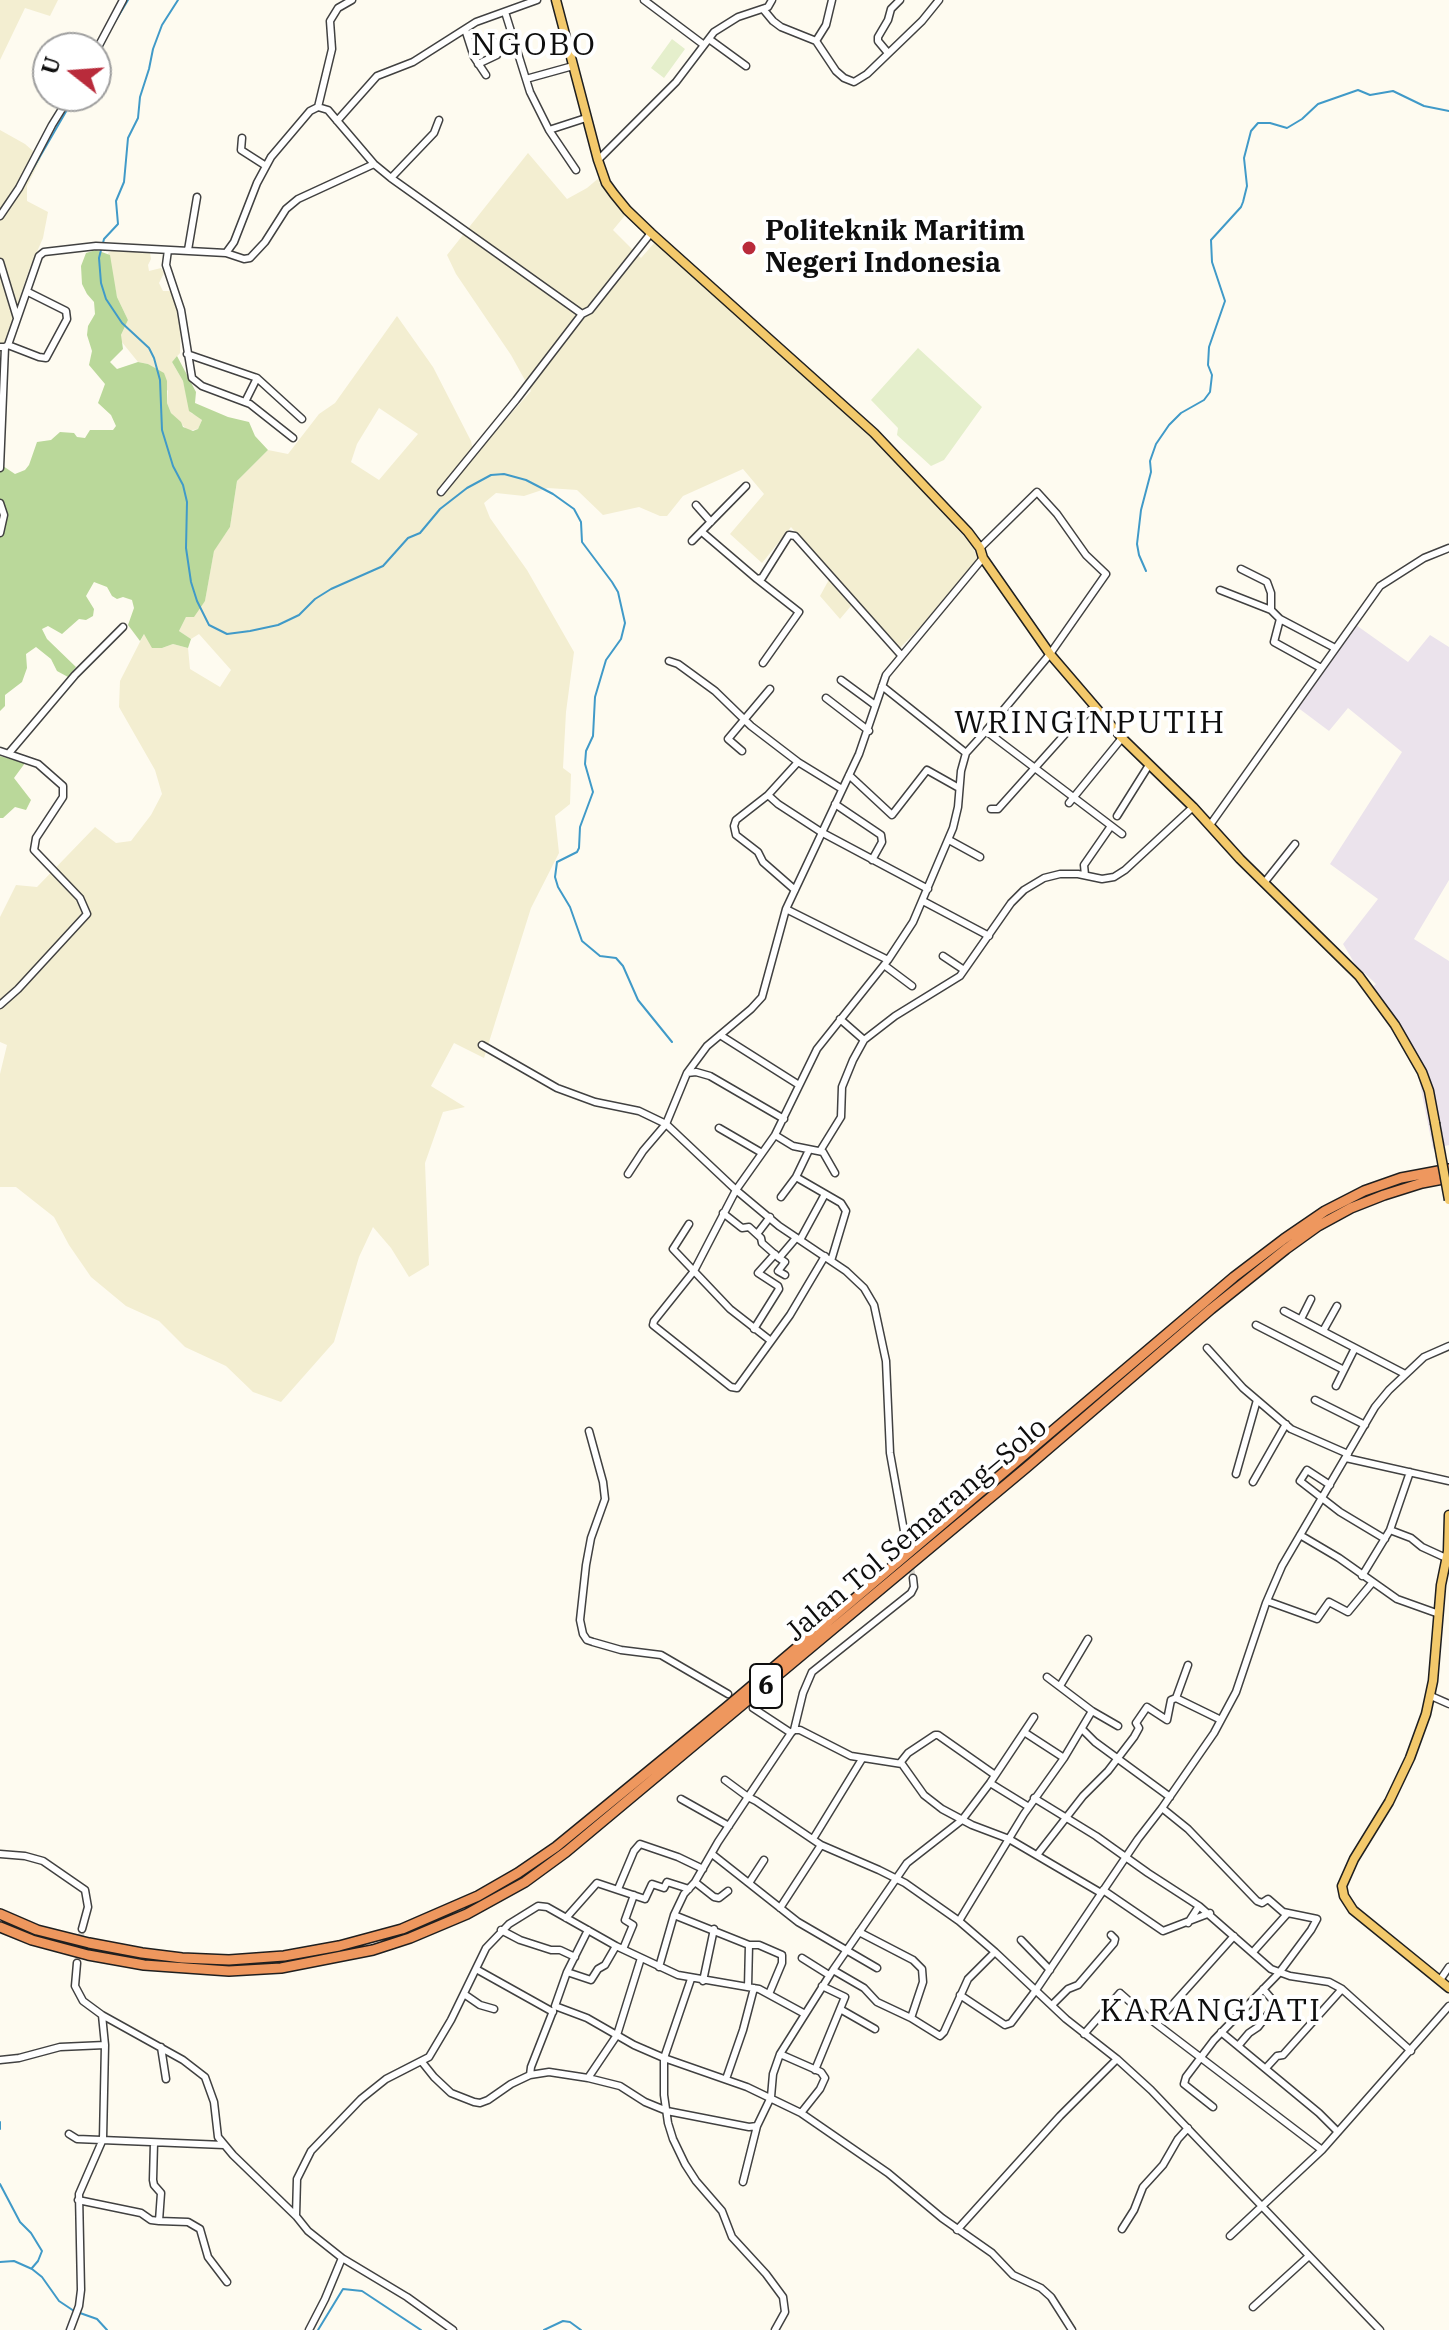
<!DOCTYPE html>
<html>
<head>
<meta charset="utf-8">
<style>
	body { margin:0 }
	#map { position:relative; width:1449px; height:2330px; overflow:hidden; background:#fefbf0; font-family:"IBM Plex Serif",serif }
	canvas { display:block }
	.north { position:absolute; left:32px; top:32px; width:80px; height:80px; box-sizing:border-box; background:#fff; border:2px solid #9f9f9f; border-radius:50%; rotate:287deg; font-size:22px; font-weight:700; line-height:32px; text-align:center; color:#0e0e0e }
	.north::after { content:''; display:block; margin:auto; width:28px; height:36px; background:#b92b3b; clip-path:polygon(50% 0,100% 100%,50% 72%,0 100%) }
</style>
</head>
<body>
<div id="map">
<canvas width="1449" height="2330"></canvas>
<div class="north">U</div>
</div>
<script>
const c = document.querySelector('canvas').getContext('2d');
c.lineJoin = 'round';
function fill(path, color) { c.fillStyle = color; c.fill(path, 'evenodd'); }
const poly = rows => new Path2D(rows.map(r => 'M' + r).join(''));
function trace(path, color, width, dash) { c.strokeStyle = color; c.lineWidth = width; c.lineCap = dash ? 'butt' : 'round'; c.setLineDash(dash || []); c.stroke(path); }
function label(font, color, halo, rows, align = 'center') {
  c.font = font + ' "IBM Plex Serif",serif'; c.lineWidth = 8; c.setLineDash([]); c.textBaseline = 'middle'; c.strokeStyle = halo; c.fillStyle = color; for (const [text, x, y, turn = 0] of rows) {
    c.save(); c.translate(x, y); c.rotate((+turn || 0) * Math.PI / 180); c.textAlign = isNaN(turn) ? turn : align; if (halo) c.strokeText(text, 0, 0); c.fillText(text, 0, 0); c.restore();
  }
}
fill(poly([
	[1356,625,1408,662,1430,635,1449,647,1449,880,1414,939,1449,961,1449,1145,1433,1149,1418,1074,1395,1035,1366,993,1376,984,1355,964,1343,944,1378,899,1330,864,1402,752,1348,708,1329,731,1297,707]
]), '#ebe3ec');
fill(poly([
	[0,0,58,0,50,16,25,8,0,60],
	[0,130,25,144,41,158,27,186,27,201,48,212,43,238,29,270,0,356],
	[528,153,567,199,587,188,600,177,627,213,613,230,641,258,656,241,855,419,972,545,978,560,934,613,899,649,856,600,840,619,820,596,832,574,791,527,762,563,730,534,764,494,743,469,683,496,667,516,660,516,639,507,603,515,577,490,548,488,524,496,496,493,484,503,490,518,527,570,574,652,566,712,563,768,571,774,570,804,555,816,559,853,531,908,484,1058,454,1043,431,1086,465,1107,443,1112,425,1163,429,1265,409,1277,391,1248,373,1227,359,1257,334,1342,281,1402,253,1392,226,1366,185,1347,159,1321,126,1306,91,1277,69,1245,54,1217,16,1187,0,1187,0,1074,7,1045,0,1042,0,917,16,885,37,887,95,827,116,843,131,841,151,815,162,794,155,770,119,707,120,681,144,634,162,648,173,644,188,648,190,669,220,687,231,670,199,634,191,639,179,631,186,617,205,601,214,550,230,527,237,481,268,450,288,454,319,414,335,403,397,316,433,367,471,441,474,455,531,391,511,355,456,274,447,255],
	[379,408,418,434,379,480,351,462,357,444],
	[115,249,147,252,150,253,151,259,148,265,149,271,161,268,164,273,159,283,163,291,172,291,181,314,180,353,172,362,183,381,191,413,198,416,202,420,198,429,188,431,171,413,167,403,168,391,148,364,138,362,121,341,121,335,128,320,117,297,108,253]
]), '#f3eed1');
fill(poly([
	[96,250,110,255,117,297,128,320,121,335,123,349,110,362,117,369,138,362,148,364,164,373,167,381,167,403,171,413,181,422,183,427,193,431,198,429,202,420,189,411,183,381,172,362,177,356,196,392,195,403,228,417,249,422,255,436,268,450,237,481,230,527,214,551,205,601,194,617,186,617,179,631,191,639,188,648,173,644,162,648,152,648,144,634,140,641,128,625,134,608,132,600,123,597,117,599,112,596,107,587,94,582,86,596,94,609,93,616,86,620,79,619,62,634,48,626,42,629,47,639,76,667,68,677,57,671,51,659,36,647,26,654,27,668,22,682,5,695,5,706,0,711,0,464,15,474,25,470,29,465,37,442,51,440,60,432,74,433,77,437,85,438,90,430,113,430,116,426,111,415,98,403,105,384,89,365,92,351,87,335,88,326,95,314,94,302,87,294,82,284,81,266,86,253],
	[0,756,25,763,14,778,31,800,26,810,15,807,3,818,0,818]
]), '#bad89a');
fill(poly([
	[672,39,685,49,664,78,651,68],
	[918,348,982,407,944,460,931,466,897,435,898,428,871,400]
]), '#e5efcc');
trace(poly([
	[113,25,128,0],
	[96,59,106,38],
	[20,191,75,96],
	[103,243,104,239,118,224,116,201,124,182,128,138,138,118,140,97,149,69,153,49,162,25,178,0],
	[101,250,99,258,101,283,106,299,122,323,149,348,154,358,160,380,162,430,173,466,183,485,187,502,186,548,191,582,197,601,209,625,227,634,250,631,278,625,299,615,315,599,331,589,383,566,408,538,420,533,440,509,467,488,491,475,504,474,526,480,553,494,574,509,581,522,582,542,612,582,618,592,625,623,621,639,606,660,595,697,593,736,586,751,585,764,593,792,580,827,579,848,577,852,557,862,555,877,558,887,570,907,582,941,600,956,616,958,623,966,638,1000,672,1042],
	[1146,571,1139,555,1137,544,1141,510,1151,472,1150,461,1156,444,1169,425,1181,413,1204,400,1210,392,1212,375,1208,365,1209,347,1225,301,1212,262,1211,240,1241,207,1243,202,1247,186,1244,158,1251,131,1258,123,1270,123,1287,128,1302,119,1318,104,1358,90,1370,95,1393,91,1424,106,1449,111],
	[0,2122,0,2129],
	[0,2184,20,2222,31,2233,42,2251,38,2261,32,2268],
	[0,2262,14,2261,32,2269,42,2277,59,2301,74,2311],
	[80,2313,97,2319,107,2330],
	[318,2330,343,2289,362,2291,421,2330],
	[544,2330,563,2321,570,2322,581,2330]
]), '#409ac8', 2);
trace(poly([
	[906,1542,913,1578],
	[77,1963,82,1929]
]), '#dad7ce', 6, [6, 3]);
const minor = poly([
	[644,0,704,45],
	[763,9,773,21,781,27,816,41,836,71,844,78,854,82,867,74,922,21,939,0],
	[505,12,530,92,549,130,576,170],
	[465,29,474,57,486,75],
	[709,39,746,66],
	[816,41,826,25,832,0],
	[96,51,123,0],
	[888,53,878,41,878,37,888,20,891,9,900,0],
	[478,64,497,55,499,51,496,43],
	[526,79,573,66],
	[318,107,332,49,330,21,338,8,352,0],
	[337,121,377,76,413,62,476,22,537,0],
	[549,130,586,118],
	[242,138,241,150,266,166],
	[598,160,676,82,714,32,738,17,768,7,772,0],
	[391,178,434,133,439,120],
	[0,216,19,188,52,125,70,96],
	[168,250,166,265,181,310,192,378,202,386,250,404,293,438],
	[188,250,197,197],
	[226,253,244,259,250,258,265,242,286,209,298,199,374,164],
	[0,262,17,318],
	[8,345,39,357,46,358,67,319,66,311,28,292],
	[0,347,5,347,8,345,39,256,44,252,96,246,226,253,234,242,257,183,271,157,310,111,318,107,328,110,374,164,391,178,582,314,590,310,651,233],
	[187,354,257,378,302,419],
	[245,402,257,378],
	[0,468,5,347],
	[441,492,516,400,582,314],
	[0,503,4,515,0,533],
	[696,505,711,522],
	[702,532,757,579,762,578,789,535,795,536,901,655],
	[692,541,746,486],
	[1241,569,1267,582,1271,593,1271,610],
	[757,579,799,612,763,663],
	[1220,590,1271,610,1280,619,1335,648],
	[1280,619,1274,642,1321,668],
	[669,661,678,664,715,691,751,726,798,762,842,789],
	[841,680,875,705],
	[882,686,966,753],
	[826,698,869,731],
	[986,731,1122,834],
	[0,751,38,764,63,786,63,797,36,838,34,850,80,898,87,914,18,989,0,1005],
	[742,751,728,739,770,689],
	[9,753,75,675,123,627],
	[849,775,892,815,927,770,959,788],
	[768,795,778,804,821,832,928,889],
	[1069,803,1122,738],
	[835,804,881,835,882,842,872,860],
	[991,809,998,809,1067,732,1095,706],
	[1117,816,1149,765],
	[1210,825,1380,586,1424,558,1449,548],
	[949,840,980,857],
	[1085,875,1084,865,1111,826],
	[1264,883,1295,844],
	[795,890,763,862,758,852,736,835,734,826,736,820,768,795,798,762],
	[923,901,989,936],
	[786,909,888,960],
	[943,956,964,970],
	[884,965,912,986],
	[840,1019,864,1040],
	[720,1035,799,1085],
	[482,1045,557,1088,595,1102,639,1111,666,1124,736,1190,779,1226,846,1271,864,1288,874,1305,886,1361,890,1453,906,1542],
	[687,1073,707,1046,751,1009,762,997,786,909,859,754,886,675,983,558],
	[719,1128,762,1153],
	[775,1135,793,1146,823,1152,835,1173],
	[809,1150,796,1177,841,1203,846,1211,831,1261],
	[820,1151,841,1117,842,1087,853,1060,864,1040,895,1016,960,976,1011,903,1024,890,1044,878,1060,874,1078,874,1102,879,1114,877,1125,870,1193,807],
	[628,1174,643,1151,666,1124,687,1073,696,1072,710,1076,784,1119],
	[781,1197,796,1177],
	[723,1213,742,1228,749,1227,761,1238,762,1243,779,1258,796,1238],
	[689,1224,673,1249,730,1309,771,1341],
	[757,1234,770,1217],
	[800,1240,825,1194],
	[825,1256,790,1315,737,1388,731,1387,653,1325,654,1321,694,1271,736,1190,775,1135,817,1049,888,960,913,922,953,828,958,807,961,771,966,753,986,731,1050,654,1106,574,1086,555,1057,514,1037,492,980,548],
	[779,1258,785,1262,778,1271,785,1275],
	[1284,1311,1405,1374],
	[1301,1319,1311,1299],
	[1256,1325,1344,1370],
	[754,1329,779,1289,778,1286,758,1273,775,1254],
	[1323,1331,1337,1306],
	[1207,1348,1243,1388,1291,1429,1348,1454],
	[1336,1386,1355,1348],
	[1315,1400,1365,1425],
	[589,1431,603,1482,605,1499,591,1538,586,1565,580,1620,583,1634,587,1640,593,1642,621,1650,661,1655,728,1694],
	[1346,1458,1449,1481],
	[1236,1474,1257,1400],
	[1253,1482,1286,1424],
	[1330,1485,1307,1470,1300,1481,1340,1512,1385,1539],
	[1390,1530,1411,1538,1422,1547,1446,1558],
	[1300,1535,1339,1558,1397,1599,1439,1614],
	[1362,1576,1390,1530,1410,1472],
	[1267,1601,1317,1619,1329,1602,1348,1612,1372,1583],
	[1060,1686,1088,1639],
	[1431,1696,1449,1704],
	[1176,1698,1188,1665],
	[753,1708,791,1733],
	[1092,1711,1118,1726],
	[1082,1729,1095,1742,1170,1797],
	[794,1730,803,1693,812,1672,911,1593,914,1587,913,1578],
	[1024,1732,1064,1758],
	[900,1763,908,1753,935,1735,938,1735,995,1775],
	[725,1780,748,1797,791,1733,794,1730,800,1730,851,1756,902,1764,924,1795,942,1809,972,1825,1009,1839,1101,1893],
	[990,1783,1029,1807],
	[1034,1798,1096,1836,1148,1873,1199,1906,1271,1969,1290,1976,1329,1982,1342,1989,1411,2051],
	[681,1799,729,1826],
	[1162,1808,1188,1829,1257,1901,1262,1903,1268,1899,1283,1912,1317,1919,1311,1930,1279,1973,1214,2040,1186,2077,1184,2084,1213,2107],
	[813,1839,862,1759],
	[0,1854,25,1856,43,1861,85,1890,88,1907,82,1929],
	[712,1854,798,1922,877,1968],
	[1037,1855,1083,1796,1108,1771,1134,1737,1139,1728,1136,1723,1147,1707,1167,1720,1171,1700,1176,1698,1221,1720],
	[695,1882,714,1897,719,1898,728,1891],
	[749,1883,764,1860],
	[618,1889,634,1851,640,1844,678,1857,703,1869],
	[1103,1890,1163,1931,1210,1913],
	[780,1908,821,1845],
	[674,1915,749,1945,748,1987],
	[566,1918,597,1883,645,1899,652,1884,664,1888,667,1882,689,1889],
	[959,1921,1024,1814,1064,1758,1092,1711,1047,1677],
	[1188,1923,1199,1906],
	[501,1930,520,1940,551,1950,560,1950,575,1957],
	[588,1930,567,1972,555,2006,587,2018,634,2045,664,2058,747,2087,801,2113,888,2173,942,2218,992,2253,1013,2275,1041,2288,1051,2297,1072,2330],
	[859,1932,913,1960,922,1969,923,1982,911,2018],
	[1021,1940,1050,1970],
	[749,1945,759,1945,782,1955,782,1963,769,1994],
	[623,1949,633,1925,625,1920,634,1895],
	[1253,1952,1287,1914],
	[802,1958,829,1975],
	[77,1963,75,1986,83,2001,102,2015,183,2060,205,2077,214,2102,218,2137,233,2155,296,2216,308,2231,342,2258,407,2297,453,2330],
	[659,1967,674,1915,684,1894,695,1882,718,1842,748,1797,756,1801,821,1845,879,1870,905,1883,959,1921,995,1952,1066,2019,1117,2059,1151,2090,1380,2330],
	[476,1969,553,2012],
	[833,1970,864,1988,877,2002,911,2018,940,2036,944,2032,968,1979,995,1952],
	[567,1972,591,1980,598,1969,605,1965,616,1946],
	[691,1979,664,2058,664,2095,668,2123,673,2139,685,2164,696,2181,722,2211,732,2237,766,2274,783,2297,785,2312,775,2330],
	[1440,1980,1449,1967],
	[703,1981,714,1929],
	[464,1994,480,2005,494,2009],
	[960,1995,1005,2025,1011,2023,1036,1990,1138,1839,1162,1808,1214,1733,1236,1692,1266,1603,1282,1566,1375,1407,1389,1390,1424,1357,1449,1346],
	[1052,2005,1068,1989,1078,1985,1114,1943,1115,1939,1111,1935],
	[840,2009,875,2029],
	[102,2015,105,2045],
	[1156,2023,1234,1936],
	[1221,2032,1319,2113,1338,2132],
	[1084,2034,1120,1993,1146,2016,1322,2150],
	[1238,2046,1249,2033,1258,2027,1276,2004,1263,1989],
	[161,2047,166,2079],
	[780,2054,821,2072,825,2078,820,2089,801,2113],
	[0,2060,19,2058,60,2047,105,2045,103,2139,79,2194,81,2290,79,2306,70,2330],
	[422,2062,434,2077,451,2093,474,2102,480,2103,488,2100,511,2084,530,2075,549,2072,588,2078,620,2086,645,2102,667,2111,749,2127,757,2126,771,2097,773,2074,780,2054,833,1970,907,1863,962,1820,990,1783,1034,1717],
	[1266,2068,1277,2056,1283,2055,1291,2046,1342,1989],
	[815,2070,845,1997,822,1986],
	[530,2075,531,2067,553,2011],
	[588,2078,617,2035,641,1958],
	[726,2079,743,2030,754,1988],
	[69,2134,77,2139,224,2145],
	[743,2182,757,2126],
	[78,2200,141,2213,151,2220,159,2221,161,2193,154,2185,153,2180,154,2143],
	[296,2216,297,2179,311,2151,361,2099,386,2079,429,2057,451,2020,486,1948,509,1924,538,1906,547,1907,616,1946,678,1975,759,1989,805,2014],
	[159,2221,188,2222,200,2229,208,2257,227,2282],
	[1122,2229,1134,2210,1143,2187,1163,2165,1178,2139,1188,2128],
	[957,2230,1060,2116,1117,2059],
	[1230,2236,1322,2150,1449,2006],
	[1253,2307,1309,2256],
	[309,2330,325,2299,342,2258]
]);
const major = poly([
	[556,0,598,160,606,183,614,194,627,210,651,233,874,433,968,532,980,548,983,558,1050,654,1122,738,1193,807,1240,859,1359,976,1395,1025,1422,1072,1429,1091,1435,1123],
	[1449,1515,1448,1551,1441,1585,1433,1681,1426,1714,1410,1758,1389,1802,1354,1859,1342,1886,1344,1896,1353,1910,1449,1988]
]);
const highway = poly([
	[0,1914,37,1930,89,1943,142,1953,182,1958,229,1960,284,1956,339,1946,402,1929,478,1896,518,1873,556,1847,727,1707,1234,1277,1284,1239,1325,1211,1364,1191,1401,1178,1449,1169],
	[0,1927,32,1940,88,1955,144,1965,229,1971,281,1968,373,1950,410,1938,467,1914,525,1882,566,1852,1027,1467,1211,1309,1286,1249,1318,1226,1351,1208,1384,1195,1422,1183,1449,1178]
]);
trace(minor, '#414141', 9);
trace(major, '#1f1f1f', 11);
trace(highway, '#1f1f1f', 12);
trace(minor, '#fff', 6);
trace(major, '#f3c96b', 8);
trace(highway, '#ee975e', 9);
const majorBridge = poly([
	[1435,1123,1449,1200]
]);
trace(majorBridge, '#1f1f1f', 11, []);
trace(majorBridge, '#f3c96b', 8);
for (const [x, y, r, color] of [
	[749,248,8,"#b92b3b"]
]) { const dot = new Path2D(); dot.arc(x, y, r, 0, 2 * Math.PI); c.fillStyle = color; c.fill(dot); trace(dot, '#fff', 3); }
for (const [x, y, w] of [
	[766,1686,32]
]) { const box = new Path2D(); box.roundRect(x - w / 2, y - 22, w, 44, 6); c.fillStyle = '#fff'; c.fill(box); trace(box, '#0e0e0e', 2); }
label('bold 26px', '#0e0e0e', null, [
	["6",766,1686]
]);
label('bold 28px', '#0e0e0e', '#fff', [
	["Politeknik Maritim",765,232],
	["Negeri Indonesia",765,264]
], 'left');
label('28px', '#0e0e0e', '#fff', [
	["Jalan Tol Semarang–Solo",917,1530,-40]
]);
c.letterSpacing = '2px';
label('32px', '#0e0e0e', '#fff', [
	["NGOBO",534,46],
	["WRINGINPUTIH",1090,724],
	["KARANGJATI",1211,2012]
]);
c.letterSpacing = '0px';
</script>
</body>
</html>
